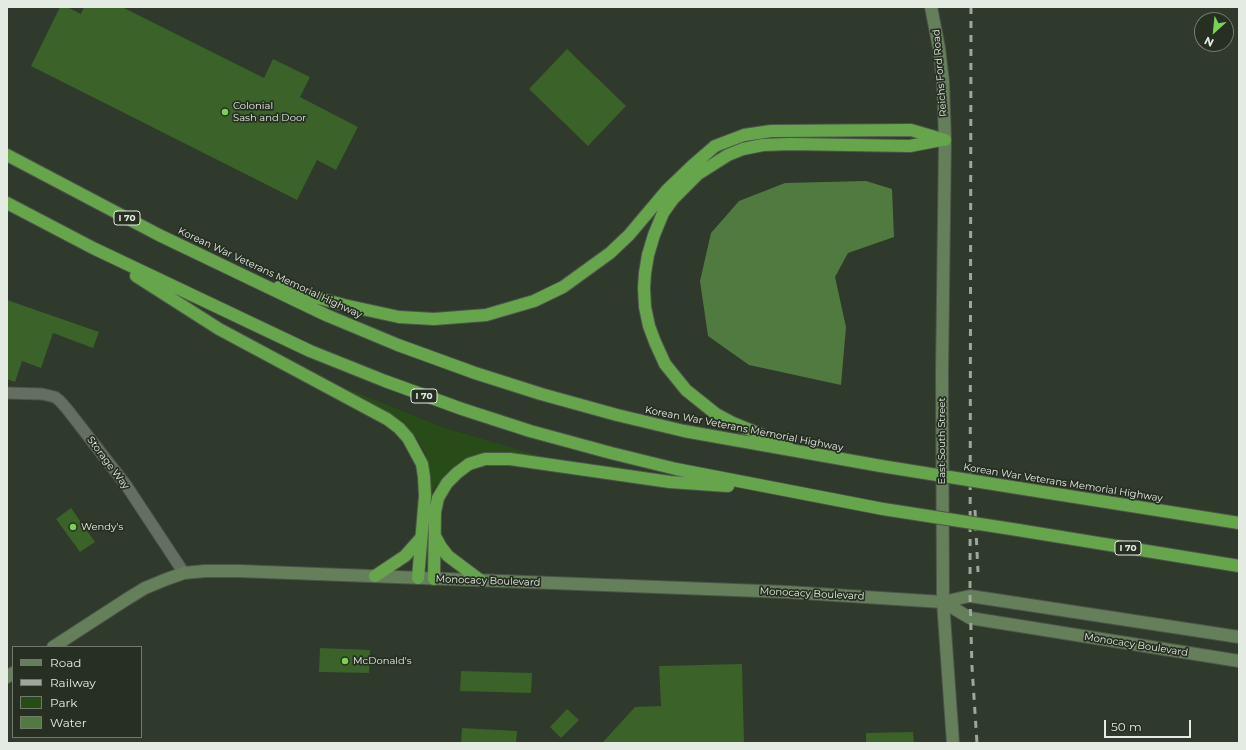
<!DOCTYPE html>
<html>
<head>
<meta charset="utf-8">
<style>
	body { margin:0 }
	#map { position:relative; width:1246px; height:750px; overflow:hidden; background:#2f392c; font-family:Montserrat,sans-serif }
	canvas { display:block }
	.frame { position:absolute; inset:0; border:8px solid #e4ebe2; pointer-events:none }
	.legend { position:absolute; left:12px; top:646px; width:130px; height:92px; box-sizing:border-box; background:#262f22; border:1px solid #727a6f; margin:0; padding:5px 7px; list-style:none; font-size:12px; color:#e4ebe2 }
	.legend li { display:flex; align-items:center; gap:8px; height:20px }
	.legend b { width:20px; border:1px solid #727a6f }
	.north { position:absolute; left:1194px; top:12px; width:40px; height:40px; box-sizing:border-box; background:#262f22; border:1px solid #727a6f; border-radius:50%; rotate:207deg; font-size:11px; font-weight:700; line-height:16px; text-align:center; color:#e4ebe2 }
	.north::after { content:''; display:block; margin:auto; width:14px; height:18px; background:#7bd156; clip-path:polygon(50% 0,100% 100%,50% 72%,0 100%) }
	.scale { position:absolute; left:1104px; top:720px; width:87px; height:18px; box-sizing:border-box; border:2px solid #e4ebe2; border-top:0; padding-left:5px; font-size:12px; line-height:14px; white-space:nowrap; color:#e4ebe2; -webkit-text-stroke:3px #262f22; paint-order:stroke }
</style>
</head>
<body>
<div id="map">
<canvas width="1246" height="750"></canvas>
<div class="frame"></div>
<ul class="legend">
<li><b style="height:5px;background:#667f5b"></b>Road</li>
<li><b style="height:5px;background:#9ea79c"></b>Railway</li>
<li><b style="height:11px;background:#284c17"></b>Park</li>
<li><b style="height:11px;background:#517a40"></b>Water</li>
</ul>
<div class="north">N</div>
<div class="scale">50 m</div>
</div>
<script>
const c = document.querySelector('canvas').getContext('2d');
c.lineJoin = 'round';
function fill(path, color) { c.fillStyle = color; c.fill(path, 'evenodd'); }
const poly = rows => new Path2D(rows.map(r => 'M' + r).join(''));
function trace(path, color, width, dash) { c.strokeStyle = color; c.lineWidth = width; c.lineCap = dash ? 'butt' : 'round'; c.setLineDash(dash || []); c.stroke(path); }
function label(font, color, halo, rows, align = 'center') {
  c.font = font + ' Montserrat,sans-serif'; c.lineWidth = 3.5; c.setLineDash([]); c.textBaseline = 'middle'; c.strokeStyle = halo; c.fillStyle = color; for (const [text, x, y, turn = 0] of rows) {
    c.save(); c.translate(x, y); c.rotate((+turn || 0) * Math.PI / 180); c.textAlign = isNaN(turn) ? turn : align; if (halo) c.strokeText(text, 0, 0); c.fillText(text, 0, 0); c.restore();
  }
}
fill(poly([
	[343,387,442,427,546,458,510,452,485,453,465,459,456,465,433,489,429,523,427,523,431,484,429,468,426,454,417,438,403,424,385,411]
]), '#284c17');
fill(poly([
	[866,181,892,189,894,237,848,253,835,277,846,327,841,385,749,365,708,336,700,281,711,233,739,201,785,183]
]), '#517a40');
fill(poly([
	[60,7,67,7,81,14,84,7,122,7,264,78,273,59,310,77,300,97,358,127,336,170,317,160,297,200,31,66],
	[567,49,626,106,588,146,529,89],
	[7,300,99,332,93,348,53,333,41,368,22,361,15,382,7,379],
	[71,508,95,542,80,552,56,519],
	[320,648,370,650,369,673,319,672],
	[742,664,744,743,602,743,635,707,661,706,659,666],
	[461,671,532,673,531,693,460,691],
	[567,709,579,720,561,738,550,727],
	[462,728,517,731,516,743,461,743],
	[913,732,914,743,866,743,866,733]
]), '#3a6229');
const street = poly([
	[7,393,42,394,55,397,60,401,67,409,126,485,184,573]
]);
const secondary = poly([
	[931,7,939,48,943,82,945,140,942,373,943,602,953,743],
	[943,602,970,618,1239,661],
	[53,647,127,599,145,588,167,579,184,573,205,571,239,571,787,592,943,602,970,596,1239,637],
	[7,677,13,673]
]);
const highway = poly([
	[7,155,159,235,326,315,398,345,475,373,541,394,617,415,684,431,881,466],
	[7,203,93,248,310,351,385,381,462,409,530,431,611,453,676,469,883,509],
	[136,276,219,329,387,419,399,428,408,438,422,464,424,477,425,496,418,578],
	[279,287,344,305,399,317,434,319,486,315,534,301,563,287,610,253,629,235,667,190,692,166,715,146,744,135,771,131,911,130,945,140],
	[787,445,733,423,716,414,686,390,665,364,655,342,649,326,645,307,644,288,645,273,648,255,654,235,663,213,673,199,698,174,728,155,743,149,763,145,790,144,910,146,941,140],
	[1018,488,1239,523],
	[1018,530,1239,566],
	[435,536,441,547,448,556,480,580],
	[375,576,405,556,421,538],
	[434,579,435,512,438,498,447,483,457,473,469,464,485,459,510,459,670,482,728,486]
]);
trace(street, '#4c554a', 13);
trace(secondary, '#4c554a', 14);
trace(highway, '#4c554a', 14);
trace(street, '#656f61', 11);
trace(secondary, '#667f5b', 12);
trace(highway, '#67a54d', 12);
trace(poly([
	[971,7,970,596,972,667,977,743],
	[975,510,978,572]
]), '#9ea79c', 3, [7, 7]);
const highwayBridge = poly([
	[881,466,1018,488],
	[883,509,1018,530]
]);
trace(highwayBridge, '#4c554a', 14, []);
trace(highwayBridge, '#67a54d', 12);
for (const [x, y, r, color] of [
	[225,112,4,"#7bd156"],
	[73,527,4,"#7bd156"],
	[345,661,4,"#7bd156"]
]) { const dot = new Path2D(); dot.arc(x, y, r, 0, 2 * Math.PI); c.fillStyle = color; c.fill(dot); trace(dot, '#262f22', 1.5); }
for (const [x, y, w] of [
	[127,218,26],
	[424,396,26],
	[1128,548,26]
]) { const box = new Path2D(); box.roundRect(x - w / 2, y - 7, w, 14, 3); c.fillStyle = '#262f22'; c.fill(box); trace(box, '#e4ebe2', 1); }
label('bold 9px', '#e4ebe2', null, [
	["I 70",127,218],
	["I 70",424,396],
	["I 70",1128,548]
]);
label('10px', '#e4ebe2', '#262f22', [
	["Reichs Ford Road",940,73,-95],
	["Korean War Veterans Memorial Highway",270,273,25],
	["Korean War Veterans Memorial Highway",744,429,11],
	["East South Street",942,441,-90],
	["Storage Way",108,463,53],
	["Korean War Veterans Memorial Highway",1063,483,9],
	["Monocacy Boulevard",488,581,2],
	["Monocacy Boulevard",812,594,3],
	["Monocacy Boulevard",1136,645,9]
]);
label('10px', '#e4ebe2', '#262f22', [
	["Colonial",233,106],
	["Sash and Door",233,118],
	["Wendy's",81,527],
	["McDonald's",353,661]
], 'left');
</script>
</body>
</html>
